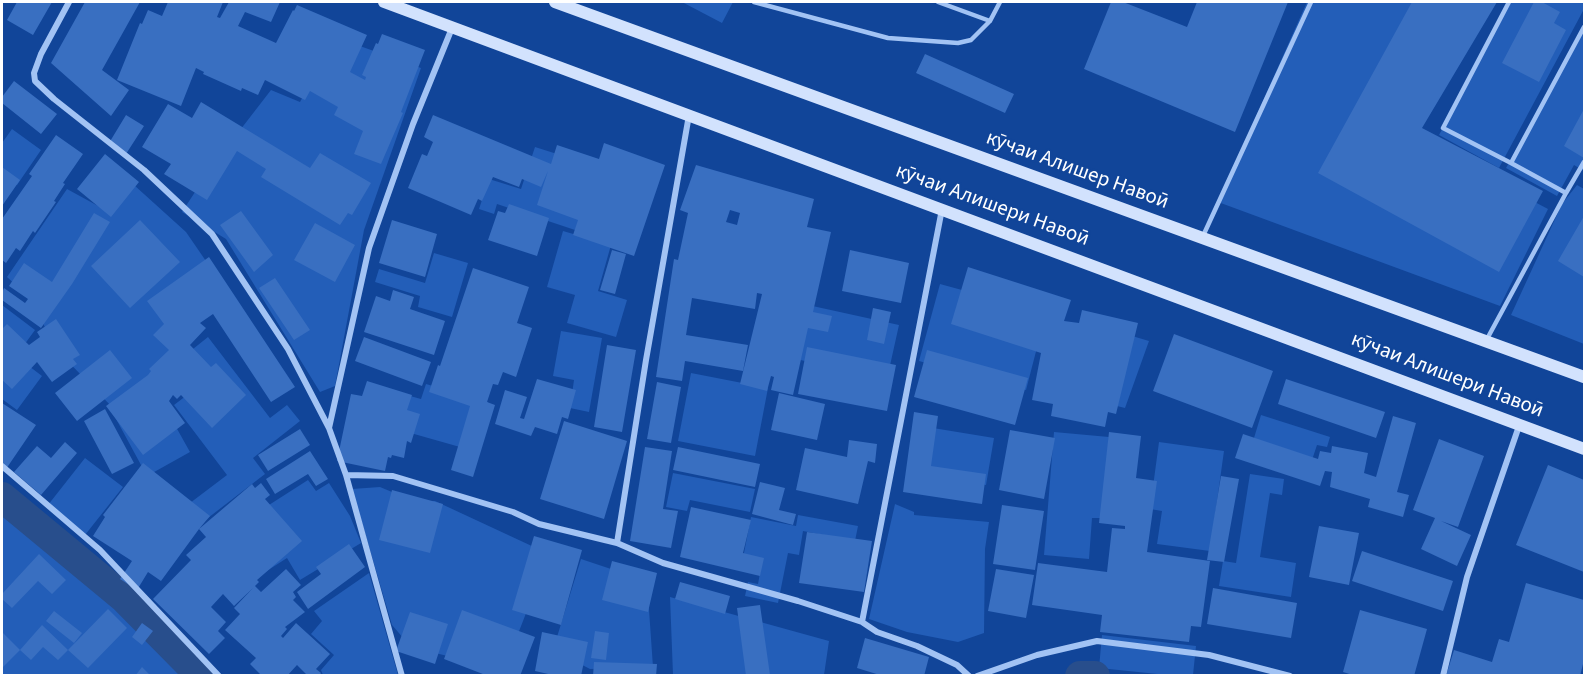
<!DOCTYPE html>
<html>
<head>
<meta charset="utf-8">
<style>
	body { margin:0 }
	#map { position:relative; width:1586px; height:677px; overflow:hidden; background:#114599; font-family:"Source Sans 3",sans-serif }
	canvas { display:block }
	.frame { position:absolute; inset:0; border:3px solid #fff; pointer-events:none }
</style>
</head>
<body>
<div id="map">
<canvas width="1586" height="677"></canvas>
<div class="frame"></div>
</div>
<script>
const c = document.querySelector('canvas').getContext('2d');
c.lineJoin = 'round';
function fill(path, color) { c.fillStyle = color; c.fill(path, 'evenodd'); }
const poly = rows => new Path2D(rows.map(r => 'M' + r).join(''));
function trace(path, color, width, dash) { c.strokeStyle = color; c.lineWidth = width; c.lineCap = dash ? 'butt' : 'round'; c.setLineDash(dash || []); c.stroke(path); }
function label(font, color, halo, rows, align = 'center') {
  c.font = font + ' "Source Sans 3",sans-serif'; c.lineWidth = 4.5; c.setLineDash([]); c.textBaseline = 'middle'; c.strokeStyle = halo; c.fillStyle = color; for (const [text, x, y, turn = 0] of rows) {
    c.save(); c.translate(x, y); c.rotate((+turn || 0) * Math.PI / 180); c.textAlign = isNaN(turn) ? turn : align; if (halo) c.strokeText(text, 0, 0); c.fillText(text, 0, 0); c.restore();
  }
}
fill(poly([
	[682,2,733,2,722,23],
	[1307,2,1463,2,1400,131,1548,209,1500,306,1218,202],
	[1511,2,1584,2,1584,9,1499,168,1439,135],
	[1584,27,1584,171,1574,165,1557,196,1506,168],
	[335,37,421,68,364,230,335,386,320,392,226,239,182,212,210,169,271,90,300,102],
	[12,129,41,150,17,185,2,174,2,143],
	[535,147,576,160,590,235,497,204,494,214,479,209,489,179,521,189],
	[134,185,186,232,208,264,158,377,113,408,53,346,34,302,7,277,67,189,111,213],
	[1577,185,1584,189,1584,344,1511,315,1562,204],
	[563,231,611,245,598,291,627,300,616,337,567,323,575,295,547,287],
	[434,253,468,263,452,317,418,307,420,296,375,282,379,269,425,283],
	[940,284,1046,313,1026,390,919,361],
	[2,305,35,330,19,352,25,363,42,376,17,410,2,399],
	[808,305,899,325,887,379,796,359],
	[1112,330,1149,341,1125,408,1097,401],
	[561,331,602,338,589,412,570,408,574,380,553,376],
	[208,337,270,418,287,405,300,421,253,458,265,474,204,521,190,503,227,475,174,405,208,379,188,353],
	[691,373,768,388,755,456,678,441],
	[426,384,488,402,474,451,393,428,403,394,421,399],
	[157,393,190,452,147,476,115,417],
	[1261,415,1330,437,1327,447,1317,445,1309,469,1250,451],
	[933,428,994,438,986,485,926,475],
	[1054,432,1109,437,1102,518,1092,518,1089,559,1044,555],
	[1159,442,1224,451,1210,551,1157,544,1162,511,1150,509],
	[85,458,123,487,85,535,48,505],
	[673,473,755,489,750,512,690,500,687,511,666,507],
	[1250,474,1284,479,1282,495,1270,493,1260,557,1296,563,1291,597,1219,586,1223,561,1236,563],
	[308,480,316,491,329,483,350,516,361,543,300,580,287,558,262,574,233,528],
	[380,487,392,492,391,502,435,501,549,554,504,670,411,647,392,625,352,489],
	[895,504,914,512,914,515,989,522,985,549,984,633,958,642,907,632,869,619],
	[798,515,858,526,855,541,803,531,799,555,788,553,778,603,745,596,748,582,758,584,762,562,743,558,751,517,796,526],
	[2,516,127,609,198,675,4,675,2,673],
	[581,559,647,581,653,667,590,669,553,650],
	[369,573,398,675,323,675,321,670,334,655,311,634,322,621,314,611],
	[670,597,829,641,824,675,673,675],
	[1102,635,1196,646,1193,675,1167,675,1099,668]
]), '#235eb8');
trace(poly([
	[2,497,124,598,201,676],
	[1080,676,1095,676]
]), '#284e8c', 30);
fill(poly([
	[17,2,52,2,33,35,7,20],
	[85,2,140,2,102,70,129,90,111,116,51,63],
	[168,2,223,2,217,17,220,18,229,2,280,2,271,22,245,12,238,26,276,43,293,10,294,11,297,5,367,35,350,72,365,80,366,77,362,75,376,43,378,44,382,34,425,50,401,112,403,113,381,164,354,154,363,131,334,115,338,107,310,91,305,100,265,80,258,95,242,88,241,91,203,74,204,72,196,68,181,106,117,80,140,23,142,24,148,10,162,16],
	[1111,2,1123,2,1187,27,1197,2,1288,2,1235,132,1084,69],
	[1412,2,1497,2,1422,128,1543,191,1499,272,1318,173],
	[1534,2,1542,2,1560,12,1554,23,1566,30,1539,82,1502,63],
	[925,54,1014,94,1005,113,916,73],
	[14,81,57,114,41,134,2,103,2,97],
	[201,102,310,168,320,153,371,183,352,215,348,213,340,225,261,177,266,169,237,151,207,200,164,174,171,164,142,147,168,104,192,118],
	[1584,109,1584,158,1564,146],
	[126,115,144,126,126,154,109,143],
	[433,115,551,164,557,145,599,159,604,143,665,165,634,256,573,235,578,220,537,205,548,171,541,187,522,179,519,187,493,177,482,201,478,199,471,215,408,188,422,154,427,156,433,142,424,137],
	[56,135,83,154,63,183,65,184,54,201,56,202,35,233,33,231,20,251,16,248,6,263,2,260,2,219,32,176,29,174],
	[105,154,139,182,111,217,77,189],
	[696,165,814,199,807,227,831,232,813,312,832,316,828,332,808,328,793,395,771,390,774,377,771,376,767,391,740,384,762,294,757,293,755,309,692,298,686,335,748,345,743,371,685,361,682,381,656,377,674,259,678,260,688,213,680,210],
	[730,210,740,213,737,225,726,222],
	[2,167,20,180,2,206],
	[509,204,549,218,537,256,488,240,498,211,505,213],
	[241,211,273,255,254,272,220,225],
	[94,213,110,222,72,284,41,328,2,300,2,293,4,288,25,303,28,299,9,286,24,263,52,282],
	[1584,216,1584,277,1558,261],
	[140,220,180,262,130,308,91,266],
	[392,220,437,234,425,277,379,263],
	[315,223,355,245,335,282,294,260],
	[612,250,626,254,615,294,600,290],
	[850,250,909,263,901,303,842,291],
	[209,257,295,387,271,402,213,314,200,323,206,328,190,345,211,367,216,363,246,395,212,428,181,395,177,399,173,395,169,401,185,423,143,455,106,406,148,375,151,371,149,369,169,350,153,335,164,324,147,301],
	[968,267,1071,300,1064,321,1079,323,1082,310,1138,323,1116,414,1108,412,1105,427,1051,416,1053,404,1032,400,1041,353,951,324],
	[473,268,529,287,517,323,532,328,516,377,503,372,498,385,493,384,487,402,495,405,473,477,451,470,470,406,429,392,438,365,440,366],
	[275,278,310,330,294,340,259,288],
	[393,290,414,297,410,309,445,321,434,355,364,332,376,296,390,301],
	[873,308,891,312,884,344,867,340],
	[56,319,80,355,73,359,77,364,52,382,37,362,12,389,2,380,2,329,7,324,29,345,40,337,37,332],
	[1174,334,1273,371,1252,428,1153,391],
	[364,337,431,362,422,386,355,361],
	[607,345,636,350,622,432,594,427],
	[807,347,896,365,887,411,798,394],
	[110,350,132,378,77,421,55,393],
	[927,350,1028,378,1015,425,914,397],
	[537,379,576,390,568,419,562,417,557,434,535,427,531,436,495,424,505,390,527,397,520,418,524,419],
	[1286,379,1385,412,1376,438,1278,404],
	[367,381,412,395,407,410,420,414,411,443,407,441,404,458,392,455,391,458,388,457,385,471,337,461,351,394,362,396],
	[657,382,681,387,671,443,647,439],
	[779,393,825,404,817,440,771,430],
	[2,403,36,425,4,472,2,470],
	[105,409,134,463,112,474,84,421],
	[914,412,938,416,931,466,986,474,982,504,903,492],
	[1393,416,1416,423,1397,492,1409,495,1403,517,1368,507,1370,499,1330,487,1332,472,1325,471,1320,486,1235,458,1243,434,1318,459,1320,451,1331,453,1332,446,1368,453,1364,473,1376,477],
	[564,421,627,441,604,519,540,499],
	[300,429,310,445,268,471,258,455],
	[1010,430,1055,438,1044,499,999,490],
	[1109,432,1141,436,1136,478,1157,481,1147,552,1210,561,1201,627,1191,626,1189,642,1100,632,1102,615,1032,605,1038,563,1107,572,1112,528,1125,529,1125,526,1099,523],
	[1439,439,1484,456,1458,527,1441,521,1471,535,1457,566,1421,549,1435,518,1413,510],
	[849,440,877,444,875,463,868,461,858,504,796,490,805,448,847,457],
	[65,442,77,453,41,495,14,472,37,446,51,458],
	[645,447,672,451,663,509,678,511,671,548,630,541],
	[678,447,760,464,755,487,673,470],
	[310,451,328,479,316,486,308,474,275,494,266,479],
	[143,463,210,516,199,529,252,484,255,488,261,483,270,495,265,499,302,541,257,580,259,582,255,586,261,592,286,569,301,585,293,592,296,597,293,600,305,612,285,627,287,629,281,636,283,638,296,623,330,654,316,669,321,673,319,676,308,676,297,665,287,676,262,676,250,664,256,658,225,630,240,614,234,608,253,588,234,606,223,594,211,607,226,622,218,631,225,638,209,654,153,599,191,560,186,555,206,537,199,529,161,581,148,572,137,590,120,579,132,561,93,536,105,517,103,515],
	[1548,465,1584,480,1584,572,1516,545],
	[1221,476,1239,479,1224,562,1207,560],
	[760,482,785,488,779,510,796,514,793,525,752,514],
	[392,490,443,504,430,553,379,540],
	[1002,505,1044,511,1035,570,993,564],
	[691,507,751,520,743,553,764,558,760,576,680,557],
	[1319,526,1359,533,1349,585,1309,577],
	[807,532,872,541,864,592,799,583],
	[534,536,582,550,561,625,512,610],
	[349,544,365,567,308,609,297,592,321,574,316,567],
	[1362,551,1453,581,1443,611,1352,581],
	[39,554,66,580,52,594,38,581,12,608,2,599,2,594],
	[612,561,657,573,648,612,602,600],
	[996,569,1034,575,1026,618,988,611],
	[680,582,730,596,725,614,675,599],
	[1526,583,1584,600,1584,660,1580,676,1446,676,1454,650,1492,662,1499,639,1509,642],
	[1213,588,1297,603,1291,638,1207,624],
	[760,605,770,675,746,676,737,608],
	[108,609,127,628,88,668,68,650],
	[462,610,535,637,520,676,488,676,444,659],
	[1360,610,1427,629,1414,676,1356,676,1343,672],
	[54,611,82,633,74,643,46,621],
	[410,612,448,624,435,664,396,651],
	[142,623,153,631,142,645,132,637],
	[42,625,68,650,58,660,43,647,31,660,20,650],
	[595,631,609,633,606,660,591,658],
	[2,632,20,650,2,668],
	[542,632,588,642,581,676,557,676,535,671],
	[865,638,929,657,924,676,883,676,857,668],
	[594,662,657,664,656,676,593,676],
	[142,667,151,676,135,676]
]), '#396fc1');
trace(poly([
	[754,2,888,38,958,43,971,40,990,21,1000,2],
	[938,2,990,21],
	[1509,2,1443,128,1511,163],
	[1566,193,1511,163,1584,27],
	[1203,236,1311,2],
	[1487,339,1566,193,1584,162]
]), '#a2c3f4', 4.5);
trace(poly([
	[69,2,41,54,34,73,35,81,54,99,144,170,212,234,288,349,329,428,346,475,402,676],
	[689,115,646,360,617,543,663,563,798,601,862,622,877,632,917,646,957,665,969,676],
	[329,428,369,248,413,124,452,28],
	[2,466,100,550,219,676],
	[346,475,393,476,513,512,539,524,617,543],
	[862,622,942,209],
	[977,676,1037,655,1097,641,1209,655,1290,676],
	[1443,676,1467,577,1519,426]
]), '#a2c3f4', 6);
trace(poly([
	[384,2,1584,449],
	[555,2,1584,377]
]), '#d2e2fd', 12);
label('21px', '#fff', '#114599', [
	["кӯчаи Алишер Навоӣ",1077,171,20],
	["кӯчаи Алишери Навоӣ",992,206,20],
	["кӯчаи Алишери Навоӣ",1447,376,21]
]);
</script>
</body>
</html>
